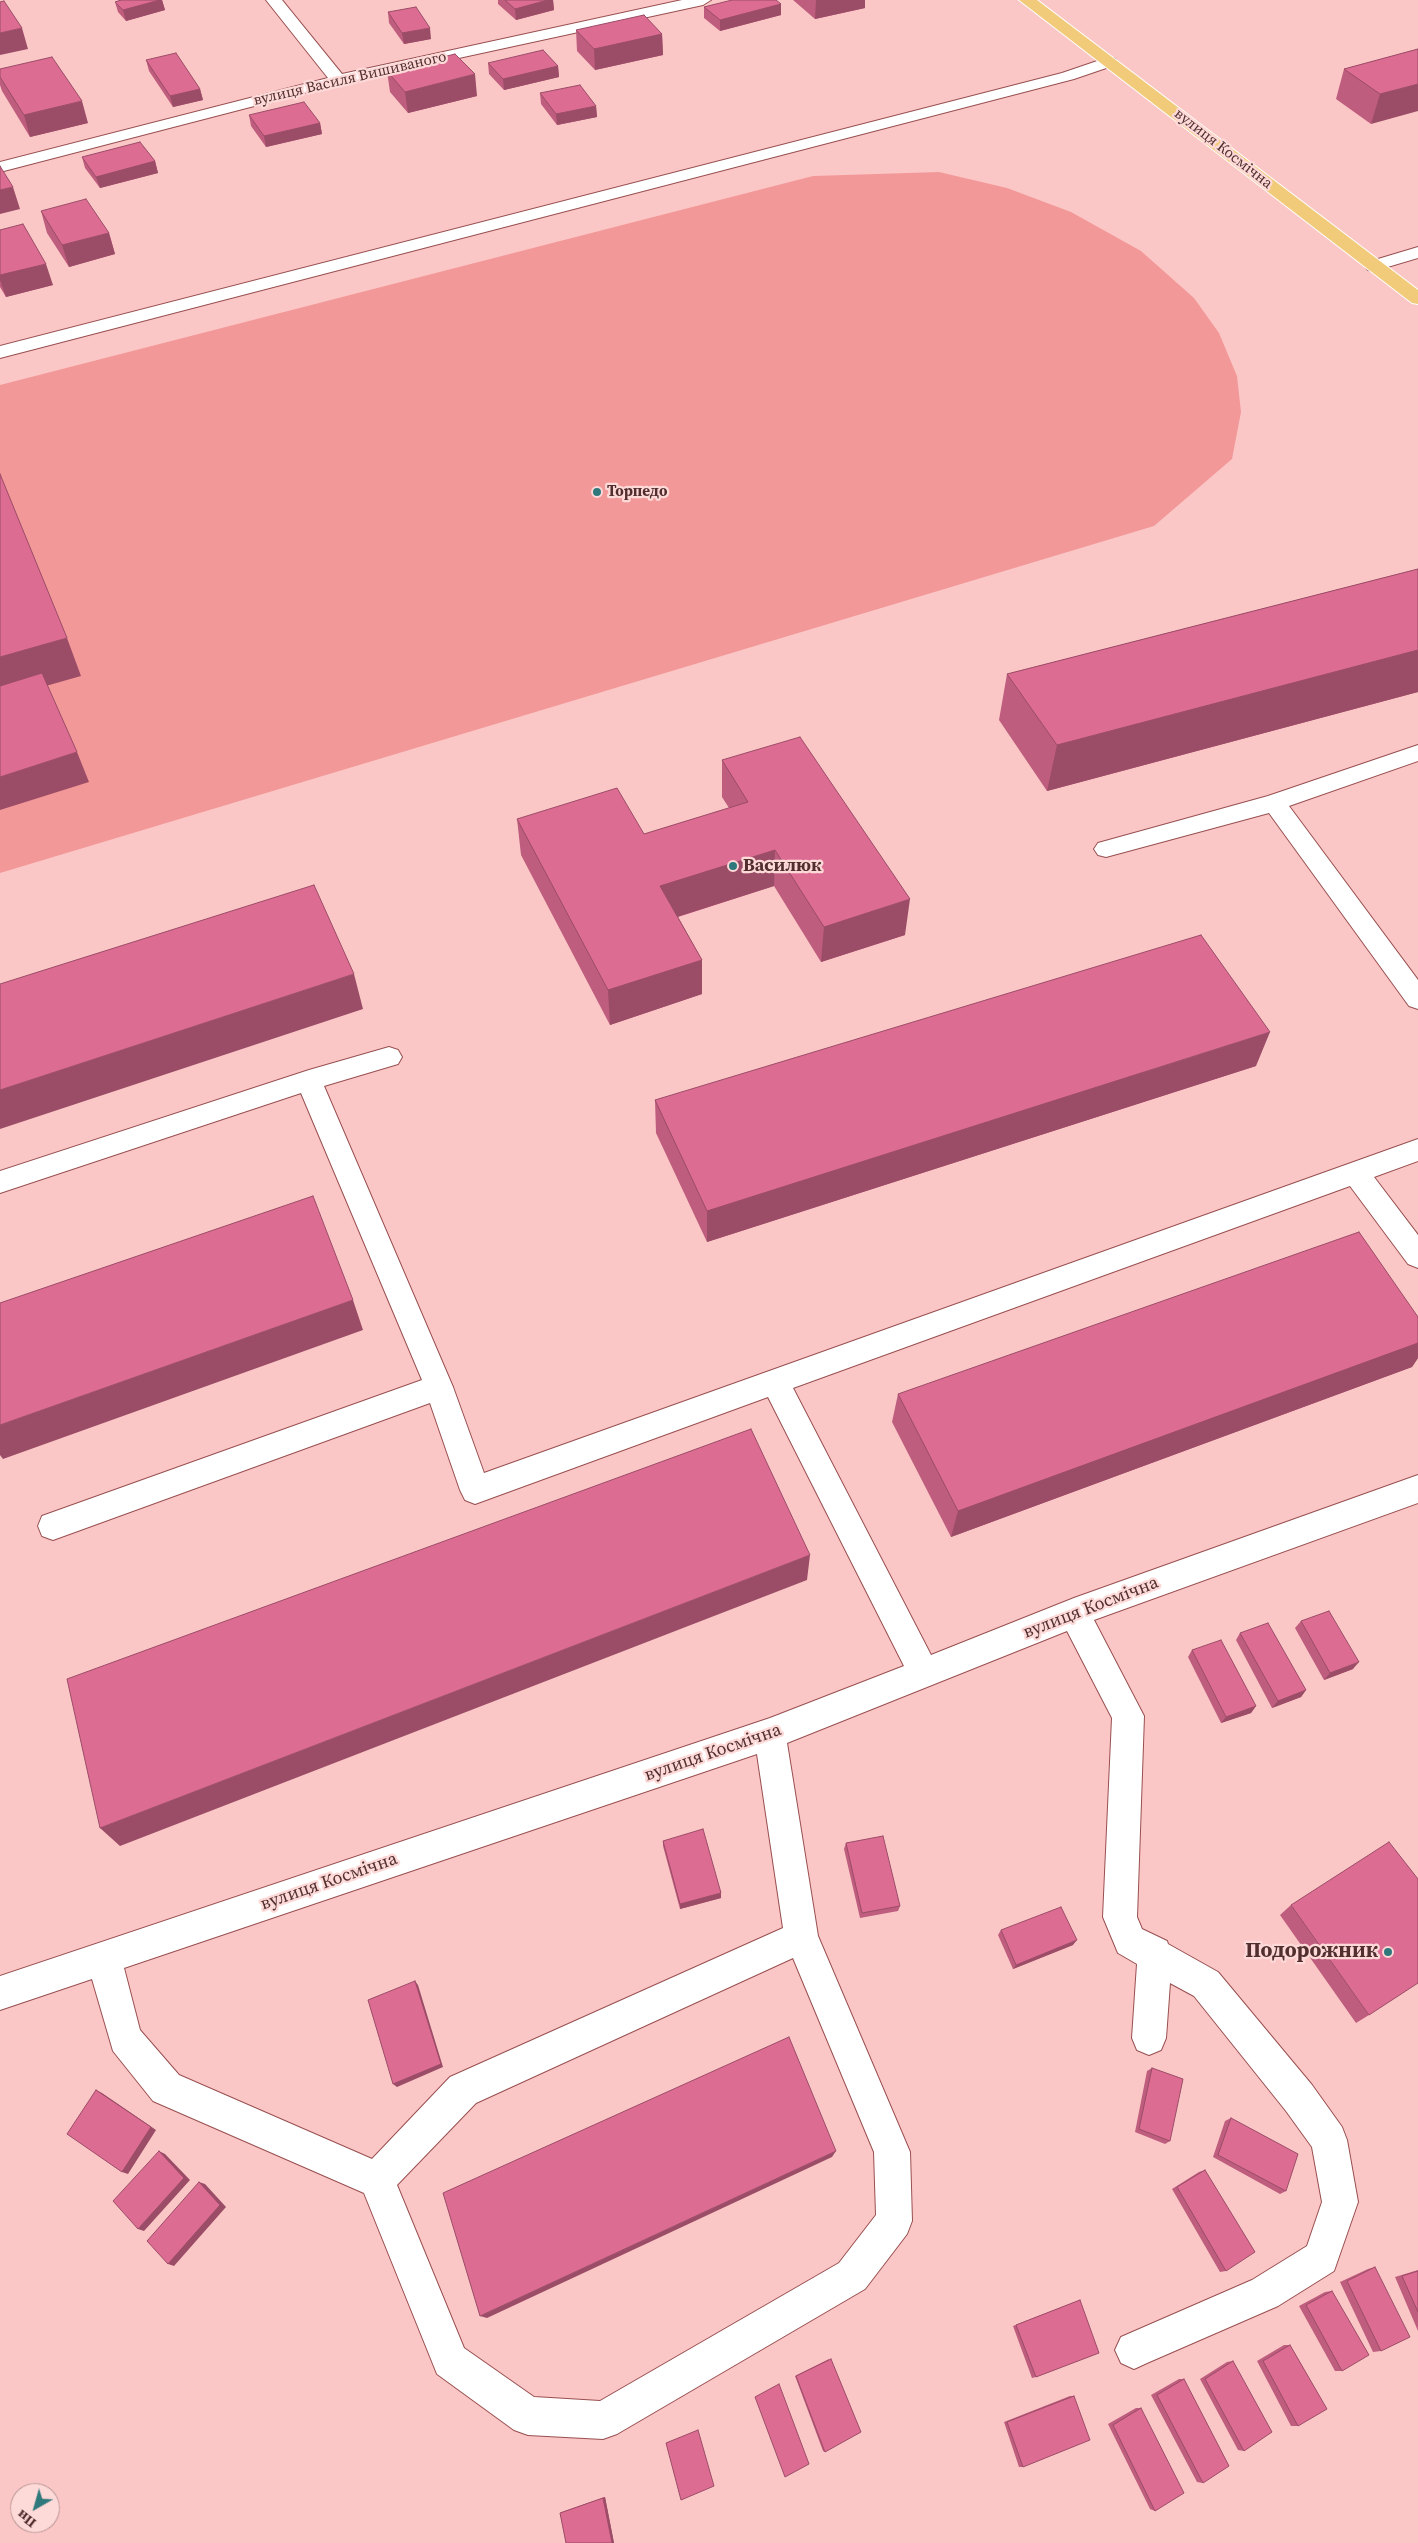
<!DOCTYPE html>
<html>
<head>
<meta charset="utf-8">
<style>
	body { margin:0 }
	#map { position:relative; width:1418px; height:2543px; overflow:hidden; background:#fbc7c6; font-family:"Source Serif 4",serif }
	canvas { display:block }
	.north { position:absolute; left:10px; top:2483px; width:50px; height:50px; box-sizing:border-box; background:#fdd9d8; border:1px solid #b89594; border-radius:50%; rotate:218deg; font-size:14px; font-weight:700; line-height:20px; text-align:center; color:#512f2f }
	.north::after { content:''; display:block; margin:auto; width:18px; height:22px; background:#2f787c; clip-path:polygon(50% 0,100% 100%,50% 72%,0 100%) }
</style>
</head>
<body>
<div id="map">
<canvas width="1418" height="2543"></canvas>
<div class="north">Пн</div>
</div>
<script>
const c = document.querySelector('canvas').getContext('2d');
c.lineJoin = 'round';
function fill(path, color) { c.fillStyle = color; c.fill(path, 'evenodd'); }
const poly = rows => new Path2D(rows.map(r => 'M' + r).join(''));
function trace(path, color, width, dash) { c.strokeStyle = color; c.lineWidth = width; c.lineCap = dash ? 'butt' : 'round'; c.setLineDash(dash || []); c.stroke(path); }
function label(font, color, halo, rows, align = 'center') {
  c.font = font + ' "Source Serif 4",serif'; c.lineWidth = 4.5; c.setLineDash([]); c.textBaseline = 'middle'; c.strokeStyle = halo; c.fillStyle = color; for (const [text, x, y, turn = 0] of rows) {
    c.save(); c.translate(x, y); c.rotate((+turn || 0) * Math.PI / 180); c.textAlign = isNaN(turn) ? turn : align; if (halo) c.strokeText(text, 0, 0); c.fillText(text, 0, 0); c.restore();
  }
}
fill(poly([
	[939,172,1007,188,1071,212,1141,251,1194,298,1219,333,1237,376,1241,412,1232,459,1154,526,0,873,0,385,813,176]
]), '#f39898');
const minor = poly([
	[266,0,282,0,342,74,682,0,711,0,703,5,339,84,0,172,0,162,328,78,266,0],
	[1109,57,1115,59,1117,62,1115,65,1074,79,0,358,0,346,1062,73,1109,57],
	[1418,247,1418,258,1374,271,1368,270,1365,266,1368,262,1418,247],
	[1418,745,1418,761,1289,806,1418,980,1418,1009,1409,1006,1269,813,1106,857,1098,855,1094,849,1098,843,1268,796,1418,745],
	[389,1047,398,1050,402,1057,398,1064,324,1086,453,1387,484,1473,1418,1139,1418,1161,1374,1177,1418,1235,1418,1268,1408,1264,1350,1186,793,1388,931,1655,1074,1598,1418,1475,1418,1503,1094,1620,1144,1716,1137,1917,1142,1929,1167,1941,1168,1944,1218,1972,1312,2085,1342,2127,1347,2140,1358,2202,1334,2271,1278,2306,1147,2363,1134,2369,1121,2363,1115,2350,1121,2337,1252,2280,1307,2246,1322,2202,1312,2147,1286,2111,1194,1996,1170,1983,1166,2038,1161,2050,1149,2055,1137,2050,1132,2038,1137,1964,1118,1953,1103,1917,1112,1718,1067,1631,787,1743,818,1936,910,2152,912,2221,907,2234,865,2289,617,2434,603,2439,528,2435,514,2430,437,2374,364,2193,153,2101,113,2051,92,1979,0,2010,0,1976,770,1718,904,1666,768,1397,475,1504,465,1500,460,1490,430,1403,53,1540,42,1536,38,1526,42,1516,422,1380,301,1093,0,1193,0,1171,309,1070,389,1047],
	[757,1754,783,1928,450,2077,372,2159,179,2075,140,2030,124,1968,757,1754],
	[793,1958,874,2152,876,2215,839,2263,600,2401,534,2397,464,2348,397,2185,476,2103,793,1958]
]);
const major = poly([
	[1019,0,1037,0,1418,290,1418,304,1412,303,1019,0]
]);
trace(minor, '#984f50', 2);
trace(major, '#fff', 2);
fill(minor, '#fff');
fill(major, '#f1cb79');
fill(poly([
	[121,0,162,0,165,10,126,21,118,12,115,2],
	[498,0,553,0,554,10,516,20,498,4],
	[793,0,865,0,865,8,815,19],
	[781,4,781,15,720,31,704,18,704,7],
	[388,12,431,39,404,44,389,23],
	[576,30,662,34,663,55,595,70,577,51],
	[1418,49,1371,124,1336,99,1344,69],
	[146,60,200,89,203,100,173,107,149,71],
	[488,63,558,66,559,77,504,90,489,74],
	[0,69,88,123,30,137,2,91,0,85],
	[387,71,477,96,408,113,390,92],
	[540,93,596,106,597,117,557,125,541,104],
	[249,115,320,123,322,134,266,147,251,126],
	[82,157,155,161,158,173,100,188,85,168],
	[41,211,109,233,115,254,69,267,47,233],
	[0,230,53,285,6,297,0,287],
	[1418,569,1418,692,1047,791,999,720,1007,674],
	[722,760,905,935,821,962,774,886,678,917,702,960,702,994,610,1025,521,855,517,819,644,834,729,808,722,797],
	[1256,1066,707,1242,656,1133,655,1100],
	[1418,1317,1418,1358,1412,1367,951,1537,892,1422,898,1394],
	[1301,1621,1353,1669,1324,1680,1295,1628],
	[1240,1633,1306,1690,1301,1697,1272,1708,1236,1640],
	[1192,1650,1256,1706,1251,1713,1221,1723,1188,1657],
	[663,1841,721,1898,680,1909,663,1846],
	[846,1843,900,1906,898,1911,860,1918,844,1849],
	[1291,1905,1369,2015,1356,2023,1280,1915],
	[1001,1930,1073,1945,1013,1969,998,1935],
	[1152,2068,1170,2141,1165,2144,1135,2132,1147,2071],
	[1231,2118,1286,2191,1280,2194,1213,2157,1225,2121],
	[1205,2170,1226,2271,1220,2272,1172,2189,1199,2172],
	[1375,2267,1381,2351,1373,2352,1340,2282,1368,2269],
	[1418,2270,1418,2331,1395,2277],
	[1332,2291,1342,2371,1335,2371,1299,2306,1325,2292],
	[1080,2300,1036,2377,1032,2378,1013,2326],
	[1284,2345,1290,2345,1298,2426,1291,2426,1257,2361],
	[829,2359,825,2452,823,2451,795,2376],
	[1233,2361,1244,2451,1238,2450,1200,2379,1227,2362],
	[1179,2379,1184,2379,1203,2483,1197,2482,1151,2395],
	[1070,2396,1074,2396,1023,2467,1019,2467,1004,2422],
	[1136,2408,1141,2408,1155,2511,1150,2509,1108,2424],
	[605,2497,614,2543,560,2513,562,2512]
]), '#be5d7e');
fill(poly([
	[160,0,162,0,165,10,126,21,123,10],
	[548,0,553,0,554,10,516,20,515,9],
	[816,0,865,0,865,8,815,19],
	[781,4,781,15,720,31,720,20],
	[22,28,28,49,0,55,0,33],
	[430,28,431,39,404,44,402,33],
	[662,34,663,55,595,70,594,49],
	[558,66,559,77,504,90,503,79],
	[475,74,477,96,408,113,405,92],
	[1418,84,1418,111,1371,124,1380,94],
	[200,89,203,100,173,107,170,96],
	[82,101,88,123,30,137,24,115],
	[596,106,597,117,557,125,556,114],
	[320,123,322,134,266,147,264,136],
	[155,161,158,173,100,188,96,177],
	[13,187,20,209,0,214,0,190],
	[109,233,115,254,69,267,62,245],
	[46,264,53,285,6,297,0,280,0,275],
	[67,638,81,676,0,699,0,657],
	[1418,650,1418,692,1047,791,1057,745],
	[77,752,89,782,0,810,0,777],
	[775,850,774,886,661,922,660,886],
	[910,899,905,935,821,962,824,927],
	[702,960,702,994,610,1025,608,990],
	[354,974,363,1009,0,1129,0,1090],
	[1270,1032,1256,1066,707,1242,707,1211],
	[353,1300,363,1330,3,1459,0,1455,0,1425],
	[1418,1343,1418,1358,1412,1367,951,1537,958,1511],
	[810,1555,807,1580,120,1846,100,1828],
	[1359,1662,1353,1669,1324,1680,1330,1673],
	[1306,1690,1301,1697,1272,1708,1278,1701],
	[1256,1706,1251,1713,1221,1723,1226,1717],
	[721,1893,721,1898,680,1909,680,1904],
	[1077,1940,1073,1945,1013,1969,1016,1965],
	[415,1981,418,1985,443,2067,397,2087,393,2084],
	[96,2090,102,2093,156,2130,128,2174,122,2172],
	[159,2151,165,2154,190,2180,144,2231,138,2229],
	[836,2151,832,2157,487,2318,480,2316],
	[199,2182,205,2184,226,2207,174,2266,168,2264],
	[605,2497,614,2543,612,2543,603,2498]
]), '#9b4c67');
const building = poly([
	[121,0,160,0,123,10,115,2,121,0],
	[505,0,548,0,515,9,505,0],
	[732,0,776,0,781,4,720,20,704,7,732,0],
	[4,1,22,28,0,33,0,2,4,1],
	[416,7,430,28,402,33,388,12,416,7],
	[644,15,662,34,594,49,576,30,644,15],
	[1418,49,1418,84,1380,94,1344,69,1418,49],
	[543,50,558,66,503,79,488,63,543,50],
	[176,53,200,89,170,96,146,60,176,53],
	[455,54,475,74,405,92,387,71,455,54],
	[52,57,82,101,24,115,0,77,0,69,52,57],
	[580,85,596,106,556,114,540,93,580,85],
	[304,102,320,123,264,136,249,115,304,102],
	[140,142,155,161,96,177,82,157,140,142],
	[0,166,13,187,0,190,0,166],
	[86,199,109,233,62,245,41,211,86,199],
	[23,224,46,264,0,275,0,230,23,224],
	[0,474,67,638,0,657,0,474],
	[1418,569,1418,650,1057,745,1007,674,1418,569],
	[42,673,77,752,0,777,0,686,42,673],
	[800,737,910,899,824,927,775,850,660,886,702,960,608,990,517,819,617,788,644,834,748,802,722,760,800,737],
	[314,885,354,974,0,1090,0,984,314,885],
	[1201,935,1270,1032,707,1211,655,1100,1201,935],
	[313,1196,353,1300,0,1425,0,1303,313,1196],
	[1359,1232,1418,1317,1418,1343,958,1511,898,1394,1359,1232],
	[751,1429,810,1555,100,1828,67,1679,751,1429],
	[1329,1611,1359,1662,1330,1673,1301,1621,1329,1611],
	[1268,1623,1306,1690,1278,1701,1240,1633,1268,1623],
	[1221,1640,1256,1706,1226,1717,1192,1650,1221,1640],
	[703,1829,721,1893,680,1904,663,1841,703,1829],
	[883,1836,900,1906,862,1913,846,1843,883,1836],
	[1389,1842,1418,1879,1418,1983,1369,2015,1291,1905,1389,1842],
	[1061,1907,1077,1940,1016,1965,1001,1930,1061,1907],
	[415,1981,441,2064,393,2084,368,2000,415,1981],
	[789,2037,836,2151,480,2316,443,2193,789,2037],
	[1152,2068,1183,2079,1170,2141,1139,2129,1152,2068],
	[96,2090,151,2127,122,2172,67,2134,96,2090],
	[1231,2118,1298,2154,1286,2191,1218,2155,1231,2118],
	[159,2151,184,2178,138,2229,113,2201,159,2151],
	[1205,2170,1255,2252,1226,2271,1177,2187,1205,2170],
	[199,2182,220,2205,168,2264,147,2241,199,2182],
	[1375,2267,1410,2337,1381,2351,1347,2281,1375,2267],
	[1418,2271,1418,2312,1402,2276,1418,2271],
	[1332,2291,1369,2355,1342,2371,1306,2305,1332,2291],
	[1080,2300,1099,2353,1036,2377,1016,2325,1080,2300],
	[1290,2345,1327,2409,1298,2426,1263,2361,1290,2345],
	[831,2359,861,2432,825,2452,796,2376,831,2359],
	[1233,2361,1272,2432,1244,2451,1205,2379,1233,2361],
	[1184,2379,1229,2466,1203,2483,1157,2395,1184,2379],
	[779,2384,809,2464,785,2477,755,2397,779,2384],
	[1074,2396,1090,2440,1023,2467,1007,2422,1074,2396],
	[1141,2408,1184,2493,1155,2511,1113,2425,1141,2408],
	[698,2430,714,2486,681,2500,666,2443,698,2430],
	[603,2498,612,2543,566,2543,560,2513,603,2498]
]);
fill(building, '#dd6c93');
trace(building, '#9b4c67', 1);
for (const [x, y, r, color] of [
	[597,492,5,"#2f787c"],
	[733,866,5,"#2f787c"],
	[1388,1952,5,"#2f787c"]
]) { const dot = new Path2D(); dot.arc(x, y, r, 0, 2 * Math.PI); c.fillStyle = color; c.fill(dot); trace(dot, '#fdd9d8', 2); }
label('15px', '#512f2f', '#fdd9d8', [
	["вулиця Василя Вишиваного",350,79,-13],
	["вулиця Космічна",1223,149,38]
]);
label('bold 15px', '#512f2f', '#fdd9d8', [
	["Торпедо",607,492]
], 'left');
label('bold 18px', '#512f2f', '#fdd9d8', [
	["Василюк",743,866]
], 'left');
label('18px', '#512f2f', '#fdd9d8', [
	["вулиця Космічна",1091,1608,-21],
	["вулиця Космічна",713,1753,-19],
	["вулиця Космічна",329,1882,-19]
]);
label('bold 21px', '#512f2f', '#fdd9d8', [
	["Подорожник",1378,1952]
], 'right');
</script>
</body>
</html>
